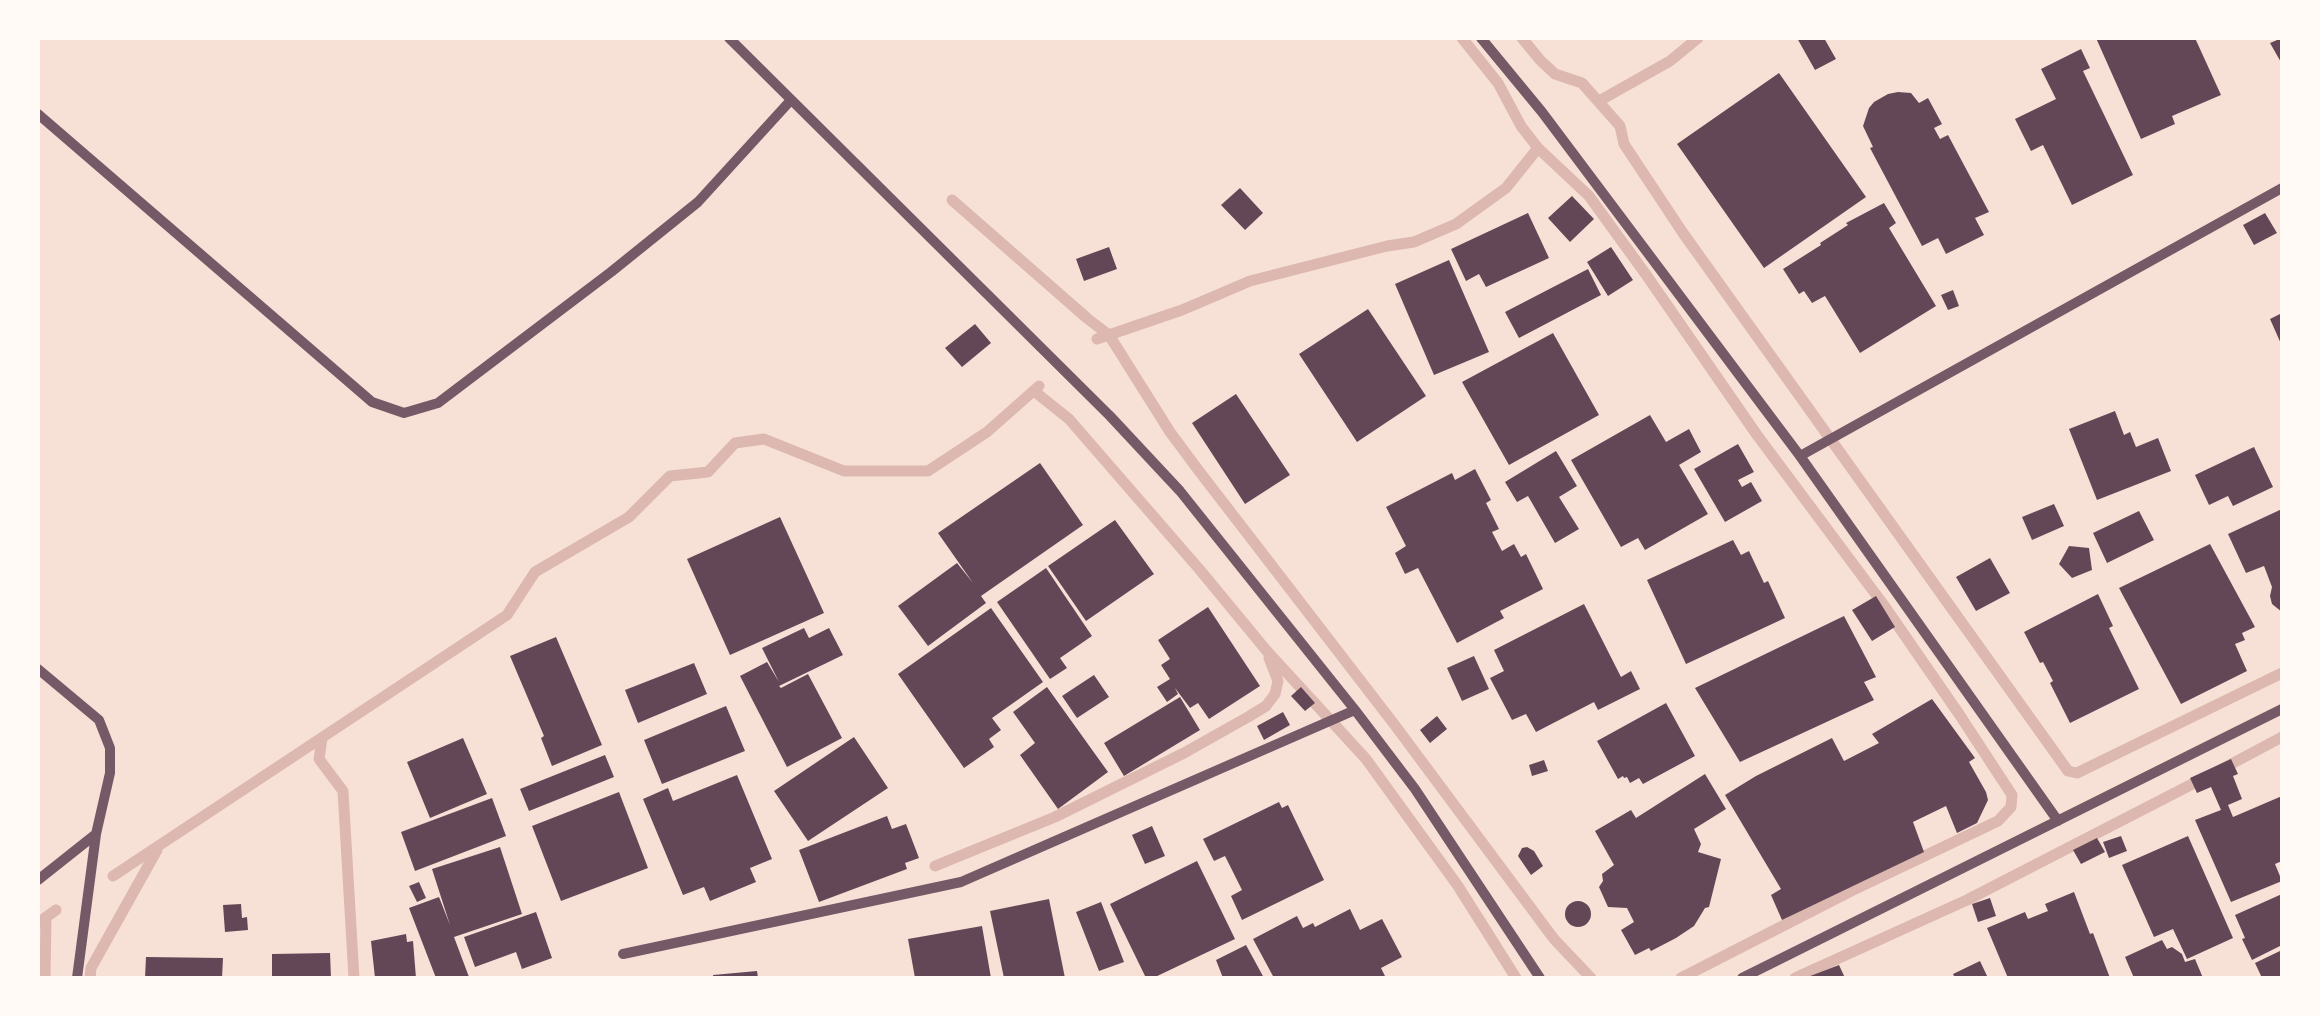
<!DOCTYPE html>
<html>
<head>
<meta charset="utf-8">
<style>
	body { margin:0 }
	#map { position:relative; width:2320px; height:1016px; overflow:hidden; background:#f7e1d7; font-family:Mulish,sans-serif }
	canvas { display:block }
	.frame { position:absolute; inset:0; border:40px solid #fffaf5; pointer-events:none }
</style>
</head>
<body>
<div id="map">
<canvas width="2320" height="1016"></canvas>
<div class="frame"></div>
</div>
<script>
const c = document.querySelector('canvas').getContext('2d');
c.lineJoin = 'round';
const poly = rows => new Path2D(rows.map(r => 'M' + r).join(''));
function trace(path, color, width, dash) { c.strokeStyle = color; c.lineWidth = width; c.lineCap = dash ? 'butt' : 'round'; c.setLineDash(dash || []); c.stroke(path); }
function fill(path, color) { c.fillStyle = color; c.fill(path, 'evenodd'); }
trace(poly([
	[1462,38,1498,83,1521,126,1538,148,1589,196,1647,276,1757,435,1883,604,1959,714,2012,795,2011,807,1998,821,1853,890,1681,978],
	[1522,38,1540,60,1555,74,1582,83,1620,126,1624,144,1683,233,2068,771,2077,773,2282,673],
	[1599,101,1670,61,1698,38],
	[952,200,1088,319,1109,335,1170,432,1199,471,1394,724,1554,939,1591,978],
	[1097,339,1182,310,1250,281,1387,246,1414,242,1456,224,1506,188,1538,148],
	[1034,391,1069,419,1200,570,1266,650,1366,759,1458,886,1516,978],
	[322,738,319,759,343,791,354,978],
	[2220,770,2282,737],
	[935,866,1055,817,1184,753,1248,717,1266,706,1275,694,1278,681,1269,658],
	[113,876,507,615,535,572,629,517,670,476,708,472,735,443,764,439,844,471,928,471,987,432,1039,386],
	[38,923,56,910],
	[45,978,46,917],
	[90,978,91,968,157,850],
	[1795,978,1967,900,2204,778]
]), '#dcb8b0', 11);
fill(poly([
	[1797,38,1824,38,1836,59,1815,70],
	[2096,38,2195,38,2221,95,2172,116,2175,124,2141,139],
	[2282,38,2282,64,2270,43],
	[2081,49,2090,68,2083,71,2133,175,2072,205,2043,145,2031,151,2015,119,2056,99,2041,69],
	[1779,73,1866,197,1764,268,1677,144],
	[1898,92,1911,93,1919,103,1928,98,1942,124,1934,128,1940,139,1948,135,1989,212,1975,218,1984,235,1946,254,1938,238,1922,246,1870,148,1873,147,1863,126,1869,108,1874,102,1888,94],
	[1240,188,1263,213,1245,230,1221,205],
	[1572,196,1594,219,1570,242,1548,218],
	[1884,203,1896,223,1889,228,1936,306,1860,353,1825,296,1812,303,1804,291,1799,294,1783,269,1821,245,1820,243,1848,225,1846,223],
	[1528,213,1549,258,1486,287,1479,274,1466,281,1451,249],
	[2265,213,2277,233,2254,245,2243,225],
	[1109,247,1117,269,1084,281,1076,259],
	[1611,247,1633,280,1608,296,1587,262],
	[1449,260,1489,352,1434,375,1395,284],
	[1588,269,1601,295,1519,338,1505,312],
	[1953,290,1959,306,1948,310,1941,295],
	[1368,309,1426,396,1357,442,1299,354],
	[2282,313,2282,346,2270,319],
	[975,324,991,343,962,367,945,348],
	[1553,333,1599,415,1509,465,1462,382],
	[1236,394,1290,475,1245,504,1192,423],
	[2115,411,2124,435,2130,432,2136,447,2158,438,2171,471,2097,500,2069,429],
	[1650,415,1666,442,1689,429,1701,452,1679,465,1708,514,1645,550,1638,538,1621,547,1571,460],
	[1738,444,1754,472,1738,480,1742,487,1751,482,1762,501,1725,522,1694,469],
	[2254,447,2273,487,2233,506,2228,496,2209,505,2195,475],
	[1556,451,1577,486,1559,497,1579,529,1555,543,1528,496,1517,502,1505,482],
	[1040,463,1083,525,981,596,986,603,928,646,898,606,957,563,973,583,938,533],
	[1475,469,1491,500,1486,503,1499,529,1492,532,1502,551,1514,544,1521,557,1526,554,1543,589,1500,611,1504,618,1457,643,1418,568,1405,574,1395,553,1406,546,1386,507,1452,473,1455,480],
	[2054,504,2064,526,2032,540,2022,517],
	[2282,509,2282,612,2272,604,2270,596,2272,587,2264,566,2246,573,2228,534],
	[2139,511,2154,540,2107,563,2093,533],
	[780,517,824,613,730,655,687,559],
	[1115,520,1154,574,1086,621,1048,566],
	[1733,540,1741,555,1749,551,1764,583,1768,581,1785,618,1686,664,1647,580],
	[2210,544,2255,627,2242,633,2245,640,2235,644,2247,671,2181,704,2119,588],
	[2069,546,2089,548,2092,570,2072,578,2059,564],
	[1990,558,2010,593,1976,611,1956,577],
	[1046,568,1092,636,1060,658,1067,668,1050,679,997,602],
	[2098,594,2113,626,2109,628,2139,689,2070,723,2050,683,2053,681,2043,662,2040,663,2024,632],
	[1876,596,1895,627,1872,641,1852,610],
	[1584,604,1621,677,1631,671,1640,689,1598,710,1594,702,1536,732,1526,714,1512,720,1490,678,1504,671,1494,650],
	[1208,607,1260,686,1209,719,1198,703,1190,708,1175,688,1178,694,1167,702,1157,687,1170,679,1161,665,1170,659,1158,640],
	[991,608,1043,682,992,718,1001,730,989,739,994,747,964,768,898,674],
	[1844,616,1876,677,1864,682,1874,700,1740,762,1695,688],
	[804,628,809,638,829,628,843,655,779,686,781,688,808,674,842,738,787,767,740,676,767,662,779,682,762,648],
	[556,637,602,745,552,766,541,738,544,736,510,656],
	[1474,656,1489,689,1462,701,1447,668],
	[694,663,707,694,638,723,625,690],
	[1094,675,1109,697,1077,718,1062,696],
	[1047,687,1108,772,1058,809,1020,755,1035,743,1013,712],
	[1301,687,1315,703,1305,711,1291,696],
	[1180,697,1200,730,1124,776,1104,743],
	[1932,699,1975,758,1969,762,1986,792,1988,800,1977,823,1957,833,1946,806,1913,822,1924,852,1782,920,1771,895,1781,889,1725,795,1756,776,1832,738,1844,761,1879,743,1872,734],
	[1666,703,1695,756,1643,784,1639,778,1630,783,1627,777,1624,778,1623,776,1618,779,1597,741],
	[726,706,745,751,662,784,644,740],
	[1283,712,1290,725,1264,740,1257,726],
	[1437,716,1447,729,1430,743,1420,730],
	[854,737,888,788,808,841,774,791],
	[463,738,487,794,430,818,407,762],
	[605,755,614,777,529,811,520,789],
	[2231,759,2238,774,2233,776,2242,799,2228,805,2233,817,2282,796,2282,861,2275,864,2282,881,2231,902,2195,820,2221,810,2211,787,2197,793,2190,778],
	[1544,760,1548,771,1532,776,1529,765],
	[1705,774,1726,809,1694,829,1701,844,1698,852,1721,859,1709,907,1705,908,1694,926,1676,938,1651,951,1649,948,1635,955,1621,930,1634,922,1627,908,1608,907,1599,887,1603,881,1602,874,1614,865,1595,831,1631,810,1636,818],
	[737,775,772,859,750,868,756,882,710,901,704,887,683,895,643,799,668,788,673,801],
	[619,792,648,868,561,901,532,826],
	[492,798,506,836,415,871,401,832],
	[1279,802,1282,808,1288,805,1324,880,1242,920,1231,896,1242,890,1225,856,1214,861,1203,839],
	[887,816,892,829,906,824,919,858,905,863,907,869,819,902,799,850],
	[1152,826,1165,856,1145,864,1132,835],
	[2121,836,2127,851,2109,858,2103,842],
	[2188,836,2233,938,2187,959,2173,929,2154,937,2122,865],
	[2097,838,2105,852,2081,864,2073,850],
	[500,847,522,914,454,937,469,977,436,978,409,908,439,897,450,925,432,869],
	[1527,847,1534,851,1543,866,1531,875,1518,856,1522,848],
	[1197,861,1235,939,1153,978,1146,978,1110,904],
	[419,882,426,898,417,902,409,886],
	[2074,892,2090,934,2093,933,2110,978,2008,978,1987,928,2025,912,2028,919,2048,911,2045,904],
	[2282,894,2282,945,2252,960,2242,939,2245,938,2235,915],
	[1990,898,1996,916,1978,922,1972,904],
	[1049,899,1065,978,1004,978,990,911],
	'1565 914a13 13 0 1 1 26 0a13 13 0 1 1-26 0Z',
	[1101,902,1124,962,1099,971,1076,912],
	[241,904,242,918,247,917,248,930,225,932,223,905],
	[1350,909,1360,930,1382,919,1402,957,1381,968,1386,978,1274,978,1253,939,1297,916,1303,928,1313,923,1315,927],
	[536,912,552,958,522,969,516,952,475,967,464,937],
	[982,926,991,978,915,978,908,939],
	[406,934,407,942,413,941,416,978,375,978,371,941],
	[2162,940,2167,949,2172,947,2182,954,2185,962,2195,959,2203,978,2134,978,2125,957],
	[1246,945,1264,978,1223,978,1216,960],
	[2282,950,2282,978,2262,978,2255,963],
	[330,953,331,978,272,978,272,954],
	[146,957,223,958,222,978,145,978],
	[1980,961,1988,978,1955,978,1953,974],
	[1839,965,1845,978,1805,978],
	[757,971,758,978,713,978,713,975]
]), '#644757');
trace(poly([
	[729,38,1110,416,1180,491,1355,710,1415,789,1540,978],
	[1481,38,1542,112,1800,456,2058,821],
	[38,114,372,402,404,413,438,403,611,272,698,202,791,100],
	[1800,456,2282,188],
	[38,669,99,720,110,748,110,773,96,834,77,978],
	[38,880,96,834],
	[623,954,961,882,1355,710],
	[1742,978,2282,709]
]), '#755966', 10);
</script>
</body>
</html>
